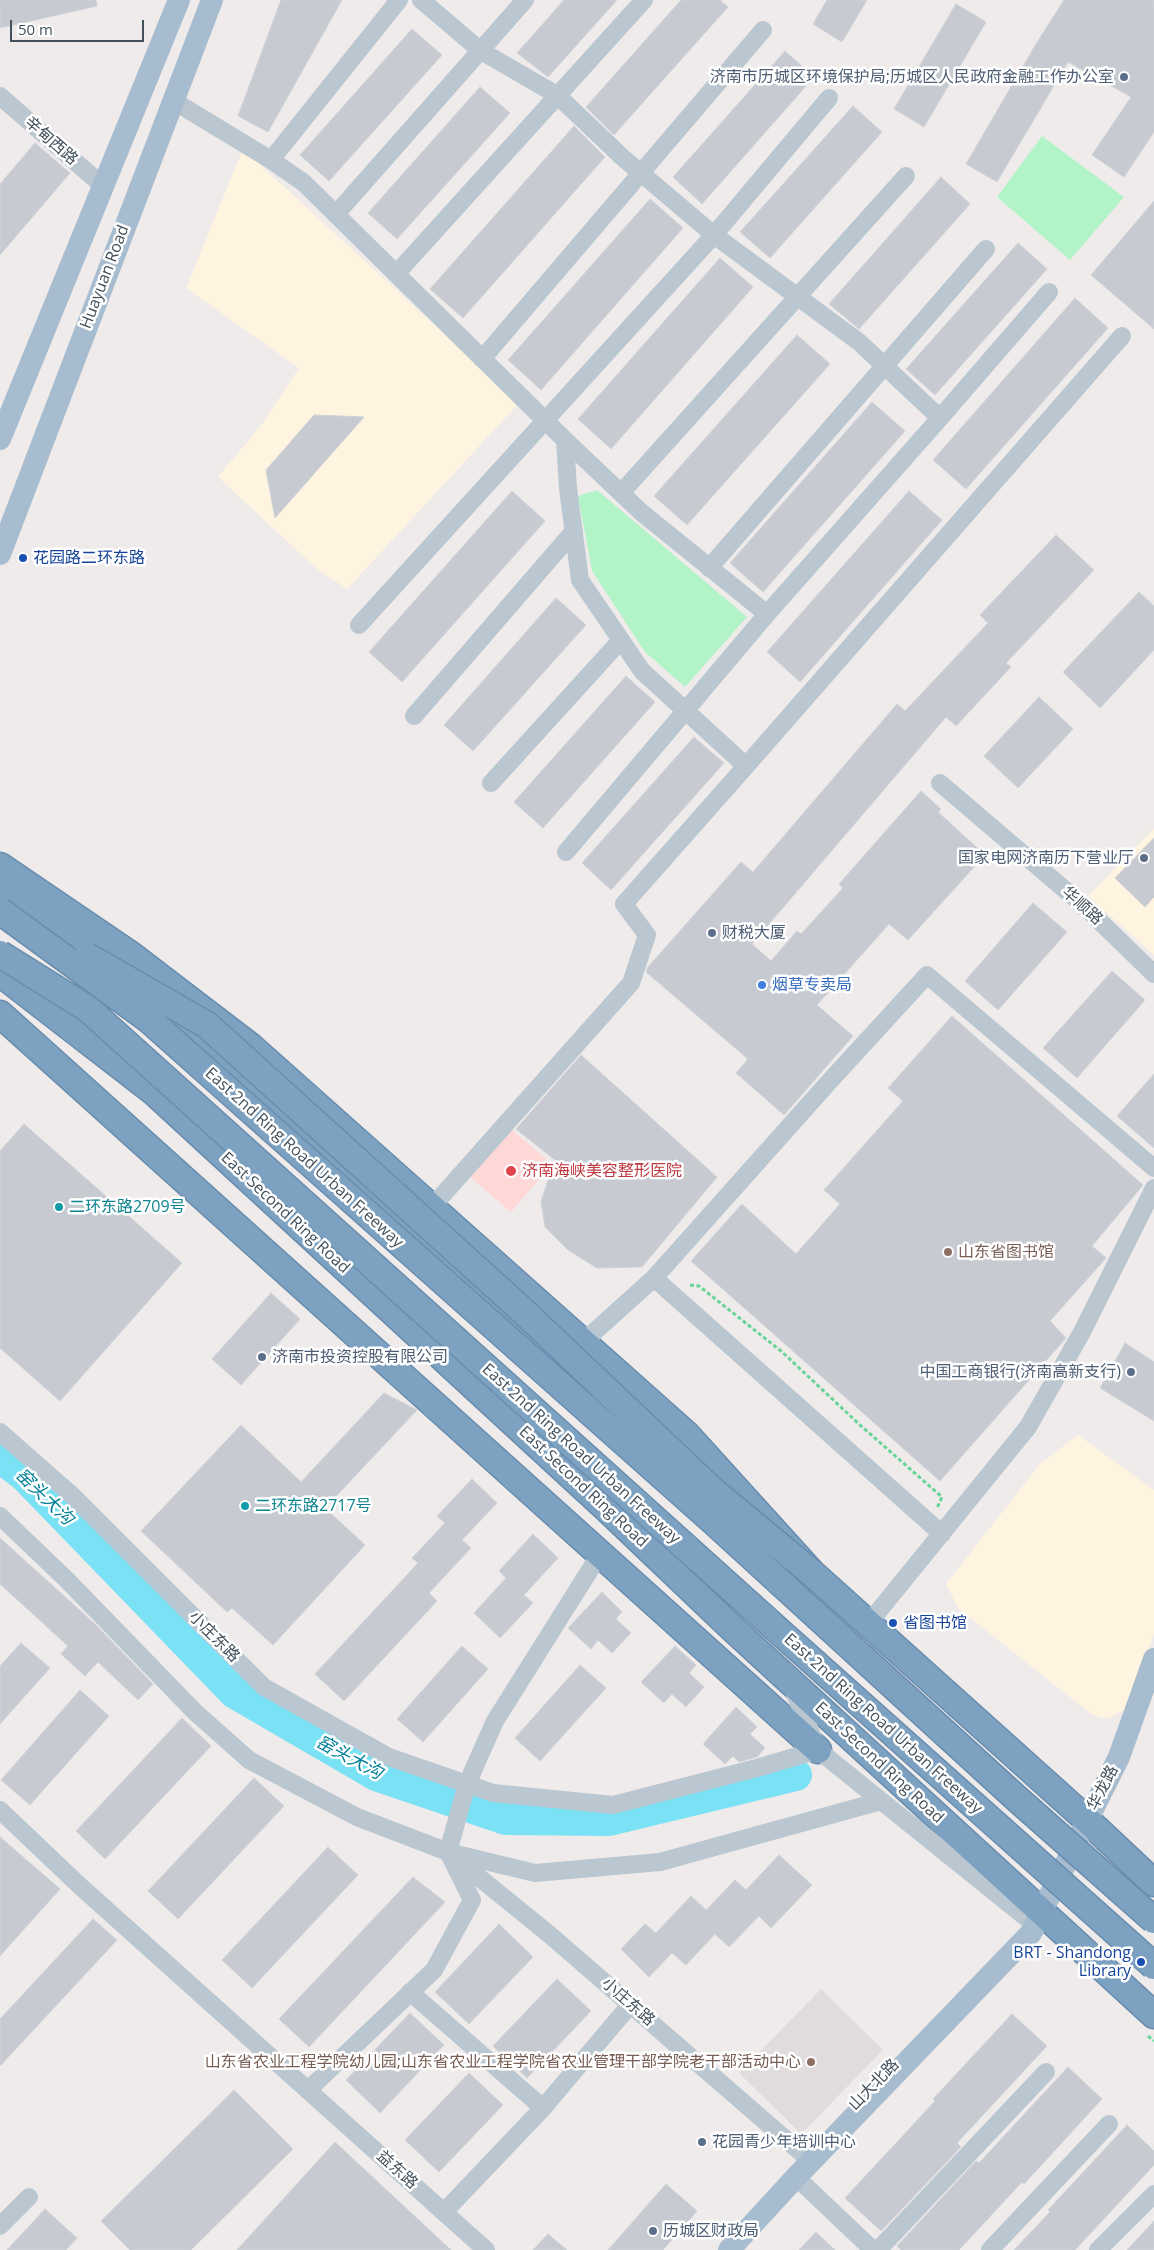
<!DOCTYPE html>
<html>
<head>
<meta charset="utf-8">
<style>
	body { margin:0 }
	#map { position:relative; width:1154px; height:2250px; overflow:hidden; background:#efebeb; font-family:"Open Sans",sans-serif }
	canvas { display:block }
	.scale { position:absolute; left:10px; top:20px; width:134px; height:22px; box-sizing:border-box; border:2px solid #42505b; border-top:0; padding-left:6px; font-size:15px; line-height:18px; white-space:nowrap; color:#42505b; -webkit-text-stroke:4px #fff; paint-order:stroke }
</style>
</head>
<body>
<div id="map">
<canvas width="1154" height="2250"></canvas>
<div class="scale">50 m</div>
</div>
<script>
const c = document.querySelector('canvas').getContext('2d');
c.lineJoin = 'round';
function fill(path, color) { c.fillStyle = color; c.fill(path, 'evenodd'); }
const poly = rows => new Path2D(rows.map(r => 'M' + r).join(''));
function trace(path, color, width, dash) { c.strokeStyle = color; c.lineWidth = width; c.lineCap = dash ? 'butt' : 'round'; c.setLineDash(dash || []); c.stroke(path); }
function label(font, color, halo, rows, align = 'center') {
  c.font = font + ' "Open Sans","Noto Sans SC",sans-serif'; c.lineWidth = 5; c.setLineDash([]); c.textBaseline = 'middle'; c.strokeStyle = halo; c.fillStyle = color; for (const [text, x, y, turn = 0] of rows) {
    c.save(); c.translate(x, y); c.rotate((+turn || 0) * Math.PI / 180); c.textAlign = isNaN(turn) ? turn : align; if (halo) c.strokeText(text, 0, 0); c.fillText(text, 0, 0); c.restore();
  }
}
fill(poly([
	[243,149,519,403,347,589,317,569,218,477,262,424,299,368,186,288],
	[1154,829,1154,955,1088,896],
	[1078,1435,1154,1490,1154,1634,1126,1709,1107,1719,1091,1714,958,1608,946,1584,1040,1464]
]), '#fef4e0');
fill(poly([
	[821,1989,883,2050,801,2134,739,2073]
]), '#e0dcdd');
fill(poly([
	[511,1129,552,1164,511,1212,470,1177]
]), '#fdd8d7');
fill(poly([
	[1042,136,1124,197,1070,260,997,197],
	[597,490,747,617,685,687,645,652,592,571,578,496]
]), '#b3f3c8');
trace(poly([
	[0,1457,25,1476,235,1693,376,1775,506,1819,609,1820,796,1775]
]), '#7be2f5', 32);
const building = poly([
	[0,0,96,0,97,6,0,28,0,0],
	[281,0,342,0,268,132,238,116,281,0],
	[564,0,617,0,548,77,517,53,564,0],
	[681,0,720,0,728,7,614,135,586,107,681,0],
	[827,0,867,0,842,42,813,24,827,0],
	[1064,0,1154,0,1154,132,1124,177,1092,155,1131,97,1068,62,997,182,966,164,1036,44,1064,0],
	[956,4,986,22,924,127,894,109,956,4],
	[412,29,442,55,329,181,300,155,412,29],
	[785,51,814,77,702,204,673,177,785,51],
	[480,87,510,113,397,239,368,213,480,87],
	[853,106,882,132,770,258,740,232,853,106],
	[574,126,605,157,463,318,430,289,574,126],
	[35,143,70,173,0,255,0,184,35,143],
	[941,177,970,204,859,329,829,304,941,177],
	[650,199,683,228,541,390,508,360,650,199],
	[1154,201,1154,329,1091,275,1154,201],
	[1018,243,1047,269,935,395,906,369,1018,243],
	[720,258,753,287,611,449,578,419,720,258],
	[1075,298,1108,328,966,489,933,460,1075,298],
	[797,335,830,364,687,525,654,496,797,335],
	[872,402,905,431,763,592,730,563,872,402],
	[314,415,364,417,275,518,266,470,314,415],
	[512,491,545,521,402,682,369,652,512,491],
	[909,491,942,520,800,682,767,652,909,491],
	[1056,535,1094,570,1006,663,1011,667,956,726,946,717,752,944,771,961,797,931,801,934,843,888,839,884,921,791,941,809,938,812,985,855,908,940,889,924,817,1005,853,1036,784,1115,736,1073,748,1059,646,972,648,967,741,862,753,872,897,704,905,711,988,623,980,615,1056,535],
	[1139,592,1154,606,1154,650,1100,708,1063,672,1139,592],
	[556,598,586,625,473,751,444,725,556,598],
	[626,676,655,702,543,828,514,802,626,676],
	[1039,697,1073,729,1018,788,984,756,1039,697],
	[694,737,724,763,611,890,582,863,694,737],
	[1154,838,1154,897,1145,907,1115,878,1154,838],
	[1033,903,1067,932,998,1010,965,981,1033,903],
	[1112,971,1145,1000,1077,1078,1043,1048,1112,971],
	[952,1016,1143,1185,1092,1246,1106,1258,1050,1321,1066,1338,940,1481,691,1261,742,1204,796,1254,840,1204,824,1190,903,1101,888,1088,952,1016],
	[581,1055,717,1177,642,1267,597,1268,568,1250,545,1227,541,1201,555,1160,516,1129,581,1055],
	[1154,1074,1154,1148,1117,1116,1154,1074],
	[24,1124,182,1263,60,1401,0,1348,0,1151,24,1124],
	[271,1293,300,1319,241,1385,212,1359,271,1293],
	[1125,1343,1154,1362,1154,1421,1100,1388,1125,1343],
	[384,1393,417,1410,325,1508,365,1545,273,1645,232,1608,227,1612,141,1531,241,1425,301,1482,384,1393],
	[472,1479,497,1503,462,1540,471,1548,429,1593,437,1601,344,1701,315,1674,418,1563,412,1558,445,1523,437,1516,472,1479],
	[533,1534,558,1558,524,1595,533,1603,500,1638,474,1613,506,1578,499,1571,533,1534],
	[0,1538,95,1624,153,1684,138,1700,98,1662,85,1676,61,1654,68,1646,0,1584,0,1538],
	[602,1592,622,1612,616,1619,631,1633,612,1653,598,1640,591,1649,568,1628,602,1592],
	[21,1643,50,1668,0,1724,0,1666,21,1643],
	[462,1646,488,1669,423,1742,397,1719,462,1646],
	[675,1646,696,1665,689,1673,704,1687,686,1707,672,1694,664,1703,641,1682,675,1646],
	[580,1665,606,1688,540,1761,515,1738,580,1665],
	[80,1690,109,1716,30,1805,1,1780,80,1690],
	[736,1707,757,1727,750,1734,765,1748,757,1757,739,1762,733,1756,725,1764,703,1744,736,1707],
	[182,1718,211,1746,105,1859,76,1831,182,1718],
	[254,1778,284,1806,178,1919,148,1891,254,1778],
	[0,1837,60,1889,0,1956,0,1837],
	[328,1847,358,1875,252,1988,222,1960,328,1847],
	[779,1855,812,1885,771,1928,759,1916,729,1947,715,1934,686,1965,672,1953,649,1977,621,1949,645,1924,656,1933,691,1896,706,1910,735,1880,746,1890,779,1855],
	[413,1877,445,1902,309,2047,279,2019,413,1877],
	[93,1919,117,1940,0,2066,0,2019,93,1919],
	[499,1924,533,1957,469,2024,435,1992,499,1924],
	[557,1979,591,2011,527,2078,493,2046,557,1979],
	[410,2013,444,2045,380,2113,346,2080,410,2013],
	[1012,2014,1047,2046,957,2143,961,2147,881,2231,845,2198,935,2101,933,2099,1012,2014],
	[1068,2067,1102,2099,1024,2184,1022,2182,959,2250,901,2250,897,2246,976,2161,979,2163,1068,2067],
	[469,2073,503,2105,439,2172,405,2140,469,2073],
	[234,2090,293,2149,191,2250,130,2250,101,2221,234,2090],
	[1127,2125,1154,2151,1154,2165,1075,2250,1014,2250,1050,2212,1048,2210,1127,2125],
	[335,2142,451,2250,237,2250,335,2142],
	[666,2184,697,2211,663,2250,608,2250,666,2184],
	[45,2209,77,2238,66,2250,7,2250,45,2209],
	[1154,2221,1154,2250,1127,2250,1154,2221],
	[816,2232,835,2250,799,2250,816,2232],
	[548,2234,567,2250,533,2250,548,2234]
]);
fill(building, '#c7cbd1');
trace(building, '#cfd2d8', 1);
const highway = poly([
	[0,866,131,955,250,1046,686,1434,812,1573,1087,1820,1154,1883],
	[0,888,107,967],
	[0,973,154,1092,606,1508,733,1629,1154,2015],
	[164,1010,188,1028,564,1367],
	[0,1014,818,1750]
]);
trace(highway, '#688cad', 29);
trace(poly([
	[690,1285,699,1286,781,1351,860,1425,942,1497,937,1508],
	[1148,2036,1154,2041]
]), '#68d499', 3, [4, 2.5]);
trace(poly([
	[421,0,481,51,557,95,622,157,714,235,859,342,940,418],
	[0,96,103,186],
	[172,100,271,160,304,183,565,440,568,488,580,580,642,671,746,766,624,904,647,935,631,983,431,1208],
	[271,160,399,0],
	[336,214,525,0],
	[396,274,644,0],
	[482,359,763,30],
	[565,440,641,512,767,614],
	[621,493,906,176],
	[709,568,986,249],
	[359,625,714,235,829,98],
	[414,716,574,531],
	[746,766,1122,336],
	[491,783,621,640],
	[940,783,1084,906,1154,974],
	[566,852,767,614,940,418,1049,292],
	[654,1278,942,1534],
	[582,1343,654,1278,828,1083,927,975,1154,1168],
	[0,1432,74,1497,264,1687,389,1757,493,1793,613,1805,757,1768,818,1750],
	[0,1516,66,1579,195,1712,249,1760,357,1817,448,1852,535,1873,660,1862,881,1801],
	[868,1624,1028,1427,1082,1332,1154,1188],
	[793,1689,818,1750,1034,1924],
	[0,1810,80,1886,486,2250],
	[454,1857,550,1935,805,2156],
	[410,1992,543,2108],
	[308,2090,434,1970,472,1900,448,1852,467,1784,495,1721,600,1554],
	[796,2177,873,2250],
	[444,2212,543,2108,630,2005],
	[0,2226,29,2197],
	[878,2250,1046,2072],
	[990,2250,1109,2124],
	[1098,2250,1154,2194]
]), '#bac7d0', 18);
trace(poly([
	[0,439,179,0],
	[0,554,212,0],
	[729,2250,796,2177,1031,1933,1119,1757,1154,1659]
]), '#a7bdcf', 22);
trace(highway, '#7da2c1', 26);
const highwayBridge = poly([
	[0,911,148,1019,714,1522,1015,1797,1154,1920],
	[0,954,88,1009,781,1633,1154,1966],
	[87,956,207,1025,523,1311,712,1490,812,1573]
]);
trace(highwayBridge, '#688cad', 29, []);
trace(highwayBridge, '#7da2c1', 26);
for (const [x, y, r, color] of [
	[1124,77,5,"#5c6f8a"],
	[23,558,5,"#1a4fb4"],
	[1144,858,5,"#5c6f8a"],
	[712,933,5,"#5c6f8a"],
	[762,985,5,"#3f7fe0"],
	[511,1171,6,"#e0444e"],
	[59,1207,5,"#0f9aa8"],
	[948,1252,5,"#8d6e63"],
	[262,1357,5,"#5c6f8a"],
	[1131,1372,5,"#5c6f8a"],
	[245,1506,5,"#0f9aa8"],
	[893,1623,5,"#1a4fb4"],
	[1141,1962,5,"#1a4fb4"],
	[811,2062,5,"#8d6e63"],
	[702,2142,5,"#5c6f8a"],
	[653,2231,5,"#5c6f8a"]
]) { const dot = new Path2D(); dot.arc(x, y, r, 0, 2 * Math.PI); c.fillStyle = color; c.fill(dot); trace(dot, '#fff', 2); }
label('16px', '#4e5e75', '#fff', [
	["济南市历城区环境保护局;历城区人民政府金融工作办公室",1114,77,"right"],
	["国家电网济南历下营业厅",1134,858,"right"],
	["财税大厦",722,933],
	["济南市投资控股有限公司",272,1357],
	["中国工商银行(济南高新支行)",1121,1372,"right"],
	["花园青少年培训中心",712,2142],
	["历城区财政局",663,2231]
], 'left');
label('16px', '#42505b', '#fff', [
	["辛甸西路",51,141,41],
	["Huayuan Road",105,277,-69],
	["华顺路",1082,906,42],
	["East 2nd Ring Road Urban Freeway",304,1158,42],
	["East Second Ring Road",285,1213,43],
	["East 2nd Ring Road Urban Freeway",581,1454,42],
	["East Second Ring Road",583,1487,43],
	["小庄东路",214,1637,45],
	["East 2nd Ring Road Urban Freeway",883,1724,42],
	["East Second Ring Road",879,1763,43],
	["华龙路",1103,1788,-63],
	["小庄东路",628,2002,41],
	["山大北路",874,2085,-46],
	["益东路",397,2170,42]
]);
label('16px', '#164399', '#fff', [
	["花园路二环东路",33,558],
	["省图书馆",903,1623],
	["BRT - Shandong",1131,1953,"right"],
	["Library",1131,1971,"right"]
], 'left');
label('16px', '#366cbe', '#fff', [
	["烟草专卖局",772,985]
], 'left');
label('16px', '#be3a42', '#fff', [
	["济南海峡美容整形医院",522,1171]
], 'left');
label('16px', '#0d838f', '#fff', [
	["二环东路2709号",69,1207],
	["二环东路2717号",255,1506]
], 'left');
label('16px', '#785e54', '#fff', [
	["山东省图书馆",958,1252],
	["山东省农业工程学院幼儿园;山东省农业工程学院省农业管理干部学院老干部活动中心",801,2062,"right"]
], 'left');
label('italic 18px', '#038098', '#fff', [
	["窑头大沟",44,1497,44],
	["窑头大沟",349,1758,28]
]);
</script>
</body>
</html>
